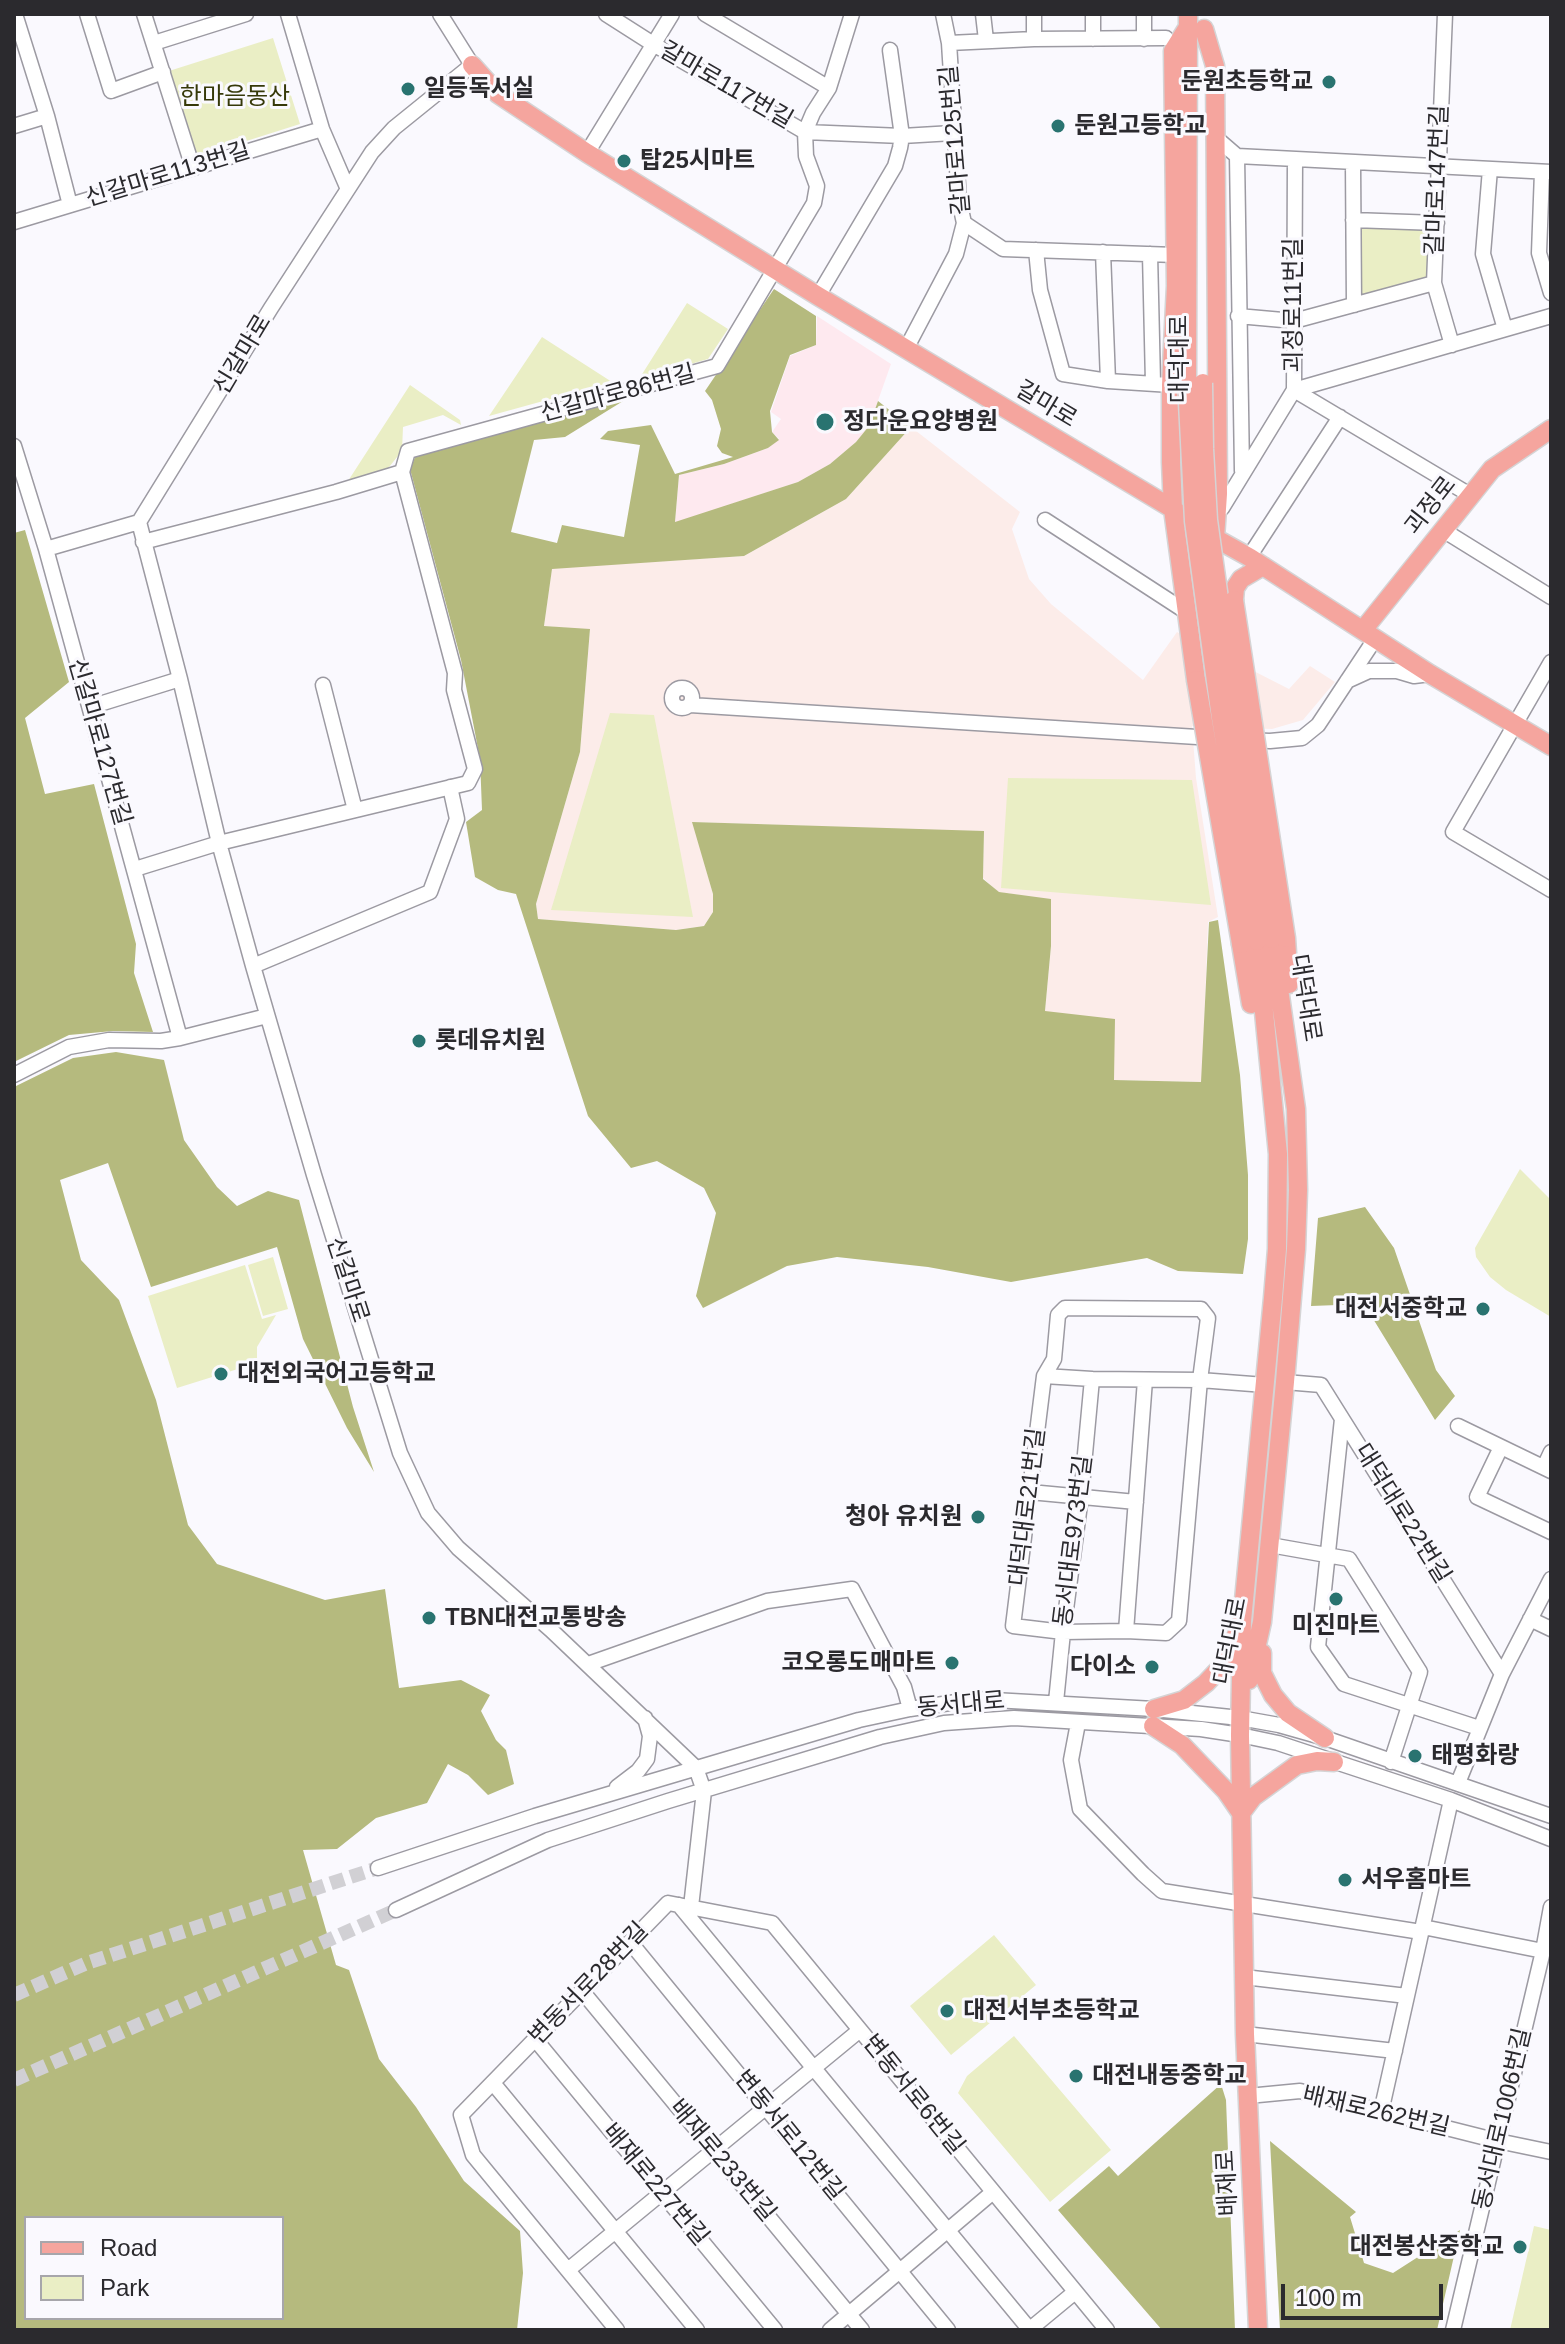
<!DOCTYPE html>
<html>
<head>
<meta charset="utf-8">
<style>
	body { margin:0 }
	#map { position:relative; width:1565px; height:2344px; overflow:hidden; background:#faf9fe; font-family:Arial,sans-serif }
	canvas { display:block }
	.frame { position:absolute; inset:0; border:16px solid #2b2a2e; pointer-events:none }
	.legend { position:absolute; left:24px; top:2216px; width:260px; height:104px; box-sizing:border-box; background:#faf9fe; border:2px solid #a7a6ab; margin:0; padding:10px 14px; list-style:none; font-size:24px; color:#2b2a2e }
	.legend li { display:flex; align-items:center; gap:16px; height:40px }
	.legend b { width:40px; border:2px solid #a7a6ab }
	.scale { position:absolute; left:1281px; top:2284px; width:162px; height:36px; box-sizing:border-box; border:4px solid #2b2a2e; border-top:0; padding-left:10px; font-size:24px; line-height:28px; white-space:nowrap; color:#2b2a2e; -webkit-text-stroke:6px #faf9fe; paint-order:stroke }
</style>
</head>
<body>
<div id="map">
<canvas width="1565" height="2344"></canvas>
<div class="frame"></div>
<ul class="legend">
<li><b style="height:10px;background:#f5a59e"></b>Road</li>
<li><b style="height:22px;background:#eaeec5"></b>Park</li>
</ul>
<div class="scale">100 m</div>
</div>
<script>
const c = document.querySelector('canvas').getContext('2d');
c.lineJoin = 'round';
function fill(path, color) { c.fillStyle = color; c.fill(path, 'evenodd'); }
const poly = rows => new Path2D(rows.map(r => 'M' + r).join(''));
function trace(path, color, width, dash) { c.strokeStyle = color; c.lineWidth = width; c.lineCap = dash ? 'butt' : 'round'; c.setLineDash(dash || []); c.stroke(path); }
function label(font, color, halo, rows, align = 'center') {
  c.font = font + ' Arial,"Noto Sans KR",sans-serif'; c.lineWidth = 6; c.setLineDash([]); c.textBaseline = 'middle'; c.strokeStyle = halo; c.fillStyle = color; for (const [text, x, y, turn = 0] of rows) {
    c.save(); c.translate(x, y); c.rotate((+turn || 0) * Math.PI / 180); c.textAlign = isNaN(turn) ? turn : align; if (halo) c.strokeText(text, 0, 0); c.fillText(text, 0, 0); c.restore();
  }
}
fill(poly([
	[911,427,1020,512,1012,529,1029,579,1051,604,1143,680,1177,632,1289,689,1310,666,1335,682,1303,720,1272,729,1192,726,1196,778,1218,917,1208,922,1202,1082,1113,1080,1045,1011,1051,946,1051,900,998,892,983,878,984,832,693,822,713,894,713,912,704,926,676,930,538,919,536,904,580,752,590,630,544,626,552,568,744,556,846,499]
]), '#fcece9');
fill(poly([
	[817,316,891,364,869,426,856,442,830,464,798,482,675,523,679,475,724,464,768,448,779,439,772,432,781,419,771,412,790,356,816,345]
]), '#fee9ef');
fill(poly([
	[273,38,300,124,196,157,169,71],
	[1358,226,1431,227,1430,277,1357,296],
	[687,303,728,329,708,359,639,379],
	[542,337,612,382,489,416],
	[410,385,460,420,461,425,443,415,403,427,402,451,385,472,348,481],
	[610,713,654,715,693,917,551,910],
	[1008,778,1192,780,1211,905,1001,888],
	[1520,1169,1551,1200,1551,1317,1506,1290,1490,1277,1476,1257,1475,1248],
	[273,1257,288,1309,263,1316,248,1265],
	[245,1265,262,1319,276,1315,257,1347,257,1363,177,1388,148,1296],
	[994,1935,1036,1985,951,2055,910,2006],
	[1014,2036,1111,2150,1050,2202,958,2093,967,2076],
	[1534,2226,1551,2230,1551,2330,1510,2330]
]), '#eaeec5');
fill(poly([
	[774,289,816,316,816,345,790,355,770,411,772,432,779,440,768,448,724,464,679,475,675,522,798,482,830,464,856,442,869,426,878,401,911,427,846,499,744,556,552,569,544,626,590,629,580,752,536,904,538,919,676,930,704,926,713,912,713,894,692,822,984,831,983,879,999,892,1051,899,1051,946,1045,1011,1115,1019,1114,1080,1201,1082,1209,922,1218,920,1240,1075,1248,1175,1248,1239,1243,1274,1178,1271,1147,1258,1011,1282,928,1267,837,1257,787,1266,703,1308,696,1296,716,1213,704,1188,657,1161,631,1168,588,1116,516,894,498,890,475,877,466,822,482,810,480,759,461,660,410,469,416,455,628,398,565,437,534,440,511,532,557,543,562,525,624,537,640,445,600,439,608,431,651,425,675,474,733,457,722,453,717,446,721,429,712,400,705,391],
	[25,530,69,682,25,718,45,794,94,784,136,944,134,973,153,1032,113,1031,69,1035,14,1062,14,533],
	[116,1052,164,1060,184,1140,217,1187,237,1206,268,1191,299,1200,353,1407,374,1472,347,1428,303,1339,277,1247,151,1287,108,1163,60,1180,81,1260,119,1300,156,1400,188,1525,217,1564,325,1600,385,1589,399,1688,461,1680,490,1695,481,1711,496,1740,506,1750,514,1784,488,1795,468,1775,448,1764,427,1803,376,1818,337,1849,303,1850,336,1965,349,1970,379,2059,416,2107,464,2181,520,2231,523,2273,517,2330,14,2330,14,1511,16,1507,14,1500,14,1087,73,1058],
	[282,2218,282,2318,26,2318,26,2218],
	[1365,1207,1394,1248,1436,1370,1455,1396,1435,1420,1364,1304,1311,1306,1318,1218],
	[1221,2084,1226,2100,1235,2330,1162,2330,1058,2210,1109,2166,1118,2176],
	[1270,2141,1356,2212,1350,2217,1364,2263,1393,2273,1460,2230,1437,2330,1280,2330]
]), '#b5ba7e');
trace(poly([
	[14,1995,87,1963,378,1868],
	[14,2080,396,1910]
]), '#d1d0d4', 14, [14, 7]);
const minor = poly([
	[15,14,47,116,70,205],
	[87,14,111,91,163,72],
	[144,14,193,168],
	[288,14,322,129,347,187],
	[440,14,472,65,394,128,372,152,271,308,139,522,180,679,219,843,253,966,314,1175,400,1453,428,1513,458,1548,551,1630,696,1768,704,1791,691,1907],
	[606,14,653,44,805,132,902,136,953,133],
	[705,14,829,88],
	[983,14,986,40],
	[1034,14,1034,39],
	[1093,14,1093,39],
	[1445,14,1434,283,1452,345],
	[1144,39,1144,14],
	[154,43,246,14],
	[949,43,1034,39,1166,38],
	[14,126,47,116],
	[1215,137,1237,156,1551,172],
	[587,153,672,14],
	[1237,156,1242,471],
	[1295,159,1294,390,1470,495],
	[1353,163,1354,305],
	[1490,169,1483,254,1505,329],
	[1542,172,1539,253,1551,293],
	[1353,220,1437,223],
	[14,222,322,129],
	[964,223,1003,249,1175,255],
	[1036,250,1040,290,1063,374,1108,381,1171,385],
	[1103,252,1108,381],
	[1150,254,1153,383],
	[818,296,895,166,900,148,902,136,890,50],
	[1238,316,1294,321,1434,283],
	[906,349,956,254,964,223,959,200,949,43,943,14],
	[14,446,46,549,180,1038],
	[1222,508,1294,390,1551,316],
	[1045,520,1185,611],
	[1443,530,1551,597],
	[143,542,336,492,402,472],
	[46,549,139,522],
	[1249,557,1340,417],
	[1551,662,1453,832,1551,890],
	[1347,681,1369,671,1397,671,1414,676,1430,674],
	[323,685,355,810],
	'672 698a10 10 0 1 1 20 0a10 10 0 1 1-20 0Z',
	[690,705,1213,738],
	[90,707,180,679],
	[1246,740,1270,741,1302,738,1318,725,1375,639],
	[135,869,219,843,468,783,475,769,454,690,455,673,402,472,408,451,717,366,814,203,817,186,806,156,805,132,813,113,829,88,852,14],
	[253,966,430,892,457,819,450,787],
	[14,1075,69,1047,109,1040,161,1041,180,1038,267,1016],
	[1065,1308,1201,1309,1208,1318,1200,1380,1179,1621,1166,1633,1126,1631,1063,1632,1013,1626,1044,1376,1054,1359,1058,1315,1065,1308],
	[1044,1376,1092,1379,1200,1380,1265,1385],
	[1285,1382,1321,1385,1502,1674],
	[1342,1419,1318,1647,1344,1684,1479,1728],
	[1458,1426,1551,1471],
	[1501,1447,1477,1497,1551,1532],
	[1544,1467,1551,1452],
	[1030,1492,1136,1502],
	[1270,1545,1349,1559,1420,1672,1391,1762],
	[1530,1619,1551,1629],
	[1126,1631,1145,1380],
	[588,1664,767,1601,852,1589,904,1687,910,1709],
	[1056,1702,1063,1632,1081,1497,1092,1379],
	[1078,1723,1071,1760,1080,1809,1143,1874,1162,1891,1421,1932],
	[1458,1783,1502,1674,1551,1579],
	[617,1787,638,1771,647,1759,650,1736,645,1718],
	[378,1868,535,1816,859,1720,910,1709,976,1699,1154,1709,1240,1718,1279,1725,1325,1738,1551,1816],
	[679,1905,1030,2330],
	[396,1910,548,1840,668,1801,880,1737,944,1723,1014,1718,1201,1729,1240,1735,1278,1743,1451,1800,1551,1839],
	[1423,1927,1543,1951],
	[630,1942,948,2330],
	[1244,1977,1407,1996],
	[582,1991,862,2330],
	[1245,2034,1395,2051],
	[535,2039,775,2330],
	[493,2083,697,2330],
	[1248,2096,1300,2091,1498,2141,1551,2152],
	[1381,2112,1451,1800],
	[568,2270,860,2030],
	[617,2330,473,2155,461,2115,668,1903,772,1923,1107,2330],
	[830,2330,993,2192],
	[1029,2330,1075,2292],
	[1453,2330,1543,1951,1551,1907]
]);
const major = poly([
	[1188,27,1173,51,1176,286,1171,385,1171,462,1173,509,1196,680],
	[1204,29,1215,66,1218,494,1215,538],
	[472,65,498,94,587,153,818,296,1173,509,1204,532,1249,557,1430,674,1551,746],
	[1187,383,1188,14],
	[1234,600,1235,588,1241,579,1263,566],
	[1363,630,1492,469,1551,429],
	[1286,938,1289,984],
	[1257,941,1278,1154,1277,1249,1273,1298,1242,1621,1240,1735,1245,2034,1258,2330],
	[1241,944,1251,1004],
	[1262,1653,1262,1673,1273,1695,1288,1713,1325,1738],
	[1249,1680,1262,1622,1285,1382,1296,1249,1298,1190,1296,1109,1272,939],
	[1154,1709,1184,1700,1206,1683,1224,1664,1238,1631],
	[1153,1726,1182,1745,1226,1791,1241,1813],
	[1241,1813,1253,1797,1297,1765,1317,1761,1334,1762]
]);
trace(minor, '#9c9aa2', 17);
trace(major, '#d5d4d5', 21);
trace(minor, '#fff', 14);
trace(major, '#f5a59e', 18);
const majorBridge = poly([
	[1187,383,1194,521,1221,718,1257,941],
	[1203,383,1204,449,1208,520,1235,713,1272,939],
	[1234,600,1286,938],
	[1196,680,1241,944]
]);
trace(majorBridge, '#d5d4d5', 21, []);
trace(majorBridge, '#f5a59e', 18);
for (const [x, y, r, color] of [
	[1329,82,8,"#297370"],
	[408,89,8,"#297370"],
	[1058,126,8,"#297370"],
	[624,161,8,"#297370"],
	[825,422,10,"#297370"],
	[419,1041,8,"#297370"],
	[1483,1309,8,"#297370"],
	[221,1374,8,"#297370"],
	[978,1517,8,"#297370"],
	[1336,1599,8,"#297370"],
	[429,1618,8,"#297370"],
	[952,1663,8,"#297370"],
	[1152,1667,8,"#297370"],
	[1415,1756,8,"#297370"],
	[1345,1880,8,"#297370"],
	[947,2011,8,"#297370"],
	[1076,2076,8,"#297370"],
	[1520,2247,8,"#297370"]
]) { const dot = new Path2D(); dot.arc(x, y, r, 0, 2 * Math.PI); c.fillStyle = color; c.fill(dot); trace(dot, '#faf9fe', 3); }
label('bold 24px', '#2b2a2e', '#faf9fe', [
	["둔원초등학교",1313,82,"right"],
	["일등독서실",424,89],
	["둔원고등학교",1074,126],
	["탑25시마트",640,161],
	["정다운요양병원",843,422],
	["롯데유치원",435,1041],
	["대전서중학교",1467,1309,"right"],
	["대전외국어고등학교",237,1374],
	["청아 유치원",962,1517,"right"],
	["TBN대전교통방송",445,1618],
	["미진마트",1336,1626,"center"],
	["코오롱도매마트",936,1663,"right"],
	["다이소",1136,1667,"right"],
	["태평화랑",1431,1756],
	["서우홈마트",1361,1880],
	["대전서부초등학교",963,2011],
	["대전내동중학교",1092,2076],
	["대전봉산중학교",1504,2247,"right"]
], 'left');
label('24px', '#2b2a2e', '#faf9fe', [
	["갈마로117번길",726,86,30],
	["갈마로125번길",956,140,-95],
	["신갈마로113번길",168,175,-17],
	["갈마로147번길",1438,180,-88],
	["괴정로11번길",1294,305,-90],
	["신갈마로",243,355,-59],
	["대덕대로",1180,359,-90],
	["신갈마로86번길",618,394,-15],
	["갈마로",1046,405,31],
	["괴정로",1431,506,-52],
	["신갈마로127번길",99,742,74],
	["대덕대로",1305,998,81],
	["신갈마로",347,1280,72],
	["대덕대로21번길",1028,1507,-83],
	["대덕대로22번길",1402,1514,58],
	["동서대로973번길",1074,1541,-83],
	["대덕대로",1231,1641,-79],
	["동서대로",961,1705,-5],
	["변동서로28번길",589,1984,-46],
	["변동서로6번길",913,2095,51],
	["배재로262번길",1376,2112,13],
	["동서대로1006번길",1503,2119,-77],
	["변동서로12번길",789,2136,51],
	["배재로233번길",722,2161,50],
	["배재로",1228,2183,-93],
	["배재로227번길",655,2185,50]
]);
label('24px', '#363909', '#faf9fe', [
	["한마음동산",235,97]
]);
</script>
</body>
</html>
